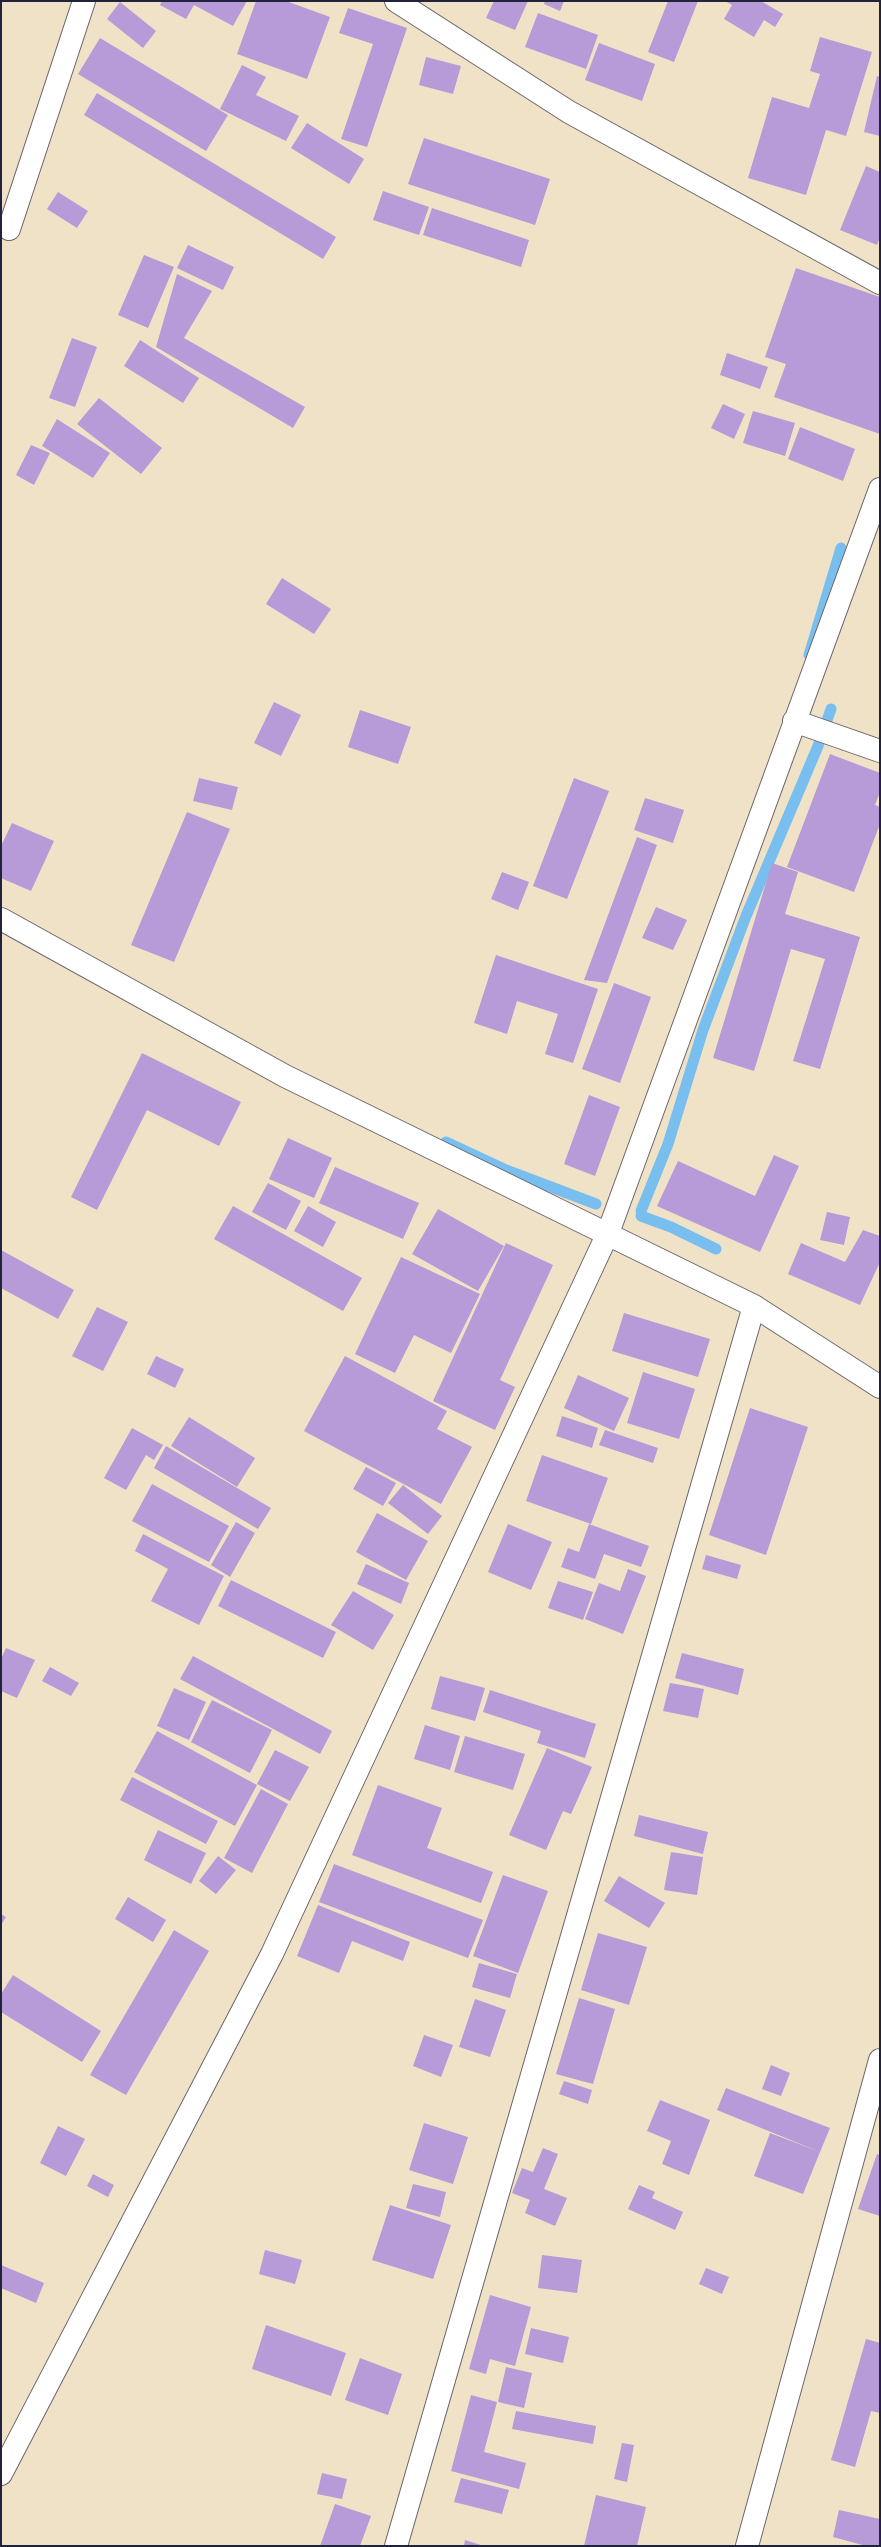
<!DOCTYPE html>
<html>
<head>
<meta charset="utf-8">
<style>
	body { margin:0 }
	#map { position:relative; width:881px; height:2547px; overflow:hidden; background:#f0e2c6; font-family:"Indie Flower",sans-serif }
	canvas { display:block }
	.frame { position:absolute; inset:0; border:2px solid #22223b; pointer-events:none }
</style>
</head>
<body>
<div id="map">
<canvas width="881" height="2547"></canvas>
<div class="frame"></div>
</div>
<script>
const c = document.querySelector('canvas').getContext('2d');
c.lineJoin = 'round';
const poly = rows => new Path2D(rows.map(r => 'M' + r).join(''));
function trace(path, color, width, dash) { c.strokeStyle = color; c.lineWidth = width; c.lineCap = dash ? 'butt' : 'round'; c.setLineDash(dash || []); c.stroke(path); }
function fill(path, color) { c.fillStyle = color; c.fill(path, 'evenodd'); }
trace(poly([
	[809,655,841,548],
	[446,1142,506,1170,596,1204],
	[641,1211,668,1144,703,1030,746,916,818,746,831,709],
	[641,1216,671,1227,716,1249]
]), '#78bfef', 11);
fill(poly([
	[162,1,247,1,233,26,194,5,186,19,160,5],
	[256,1,286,1,330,17,307,79,237,54],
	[494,1,528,1,515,30,486,18],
	[545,1,564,1,560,11,544,4],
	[668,1,698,1,674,62,648,52],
	[725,1,761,1,783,14,775,27,764,20,754,37,724,19,732,5],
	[120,2,156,31,143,48,107,19],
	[348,8,407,28,367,147,341,139,373,44,339,33],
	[538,13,598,35,586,69,525,47],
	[820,37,872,52,846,136,826,130,806,195,748,178,772,97,809,108,820,74,810,71],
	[100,38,228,115,206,151,78,74],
	[599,43,655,64,642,101,585,80],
	[426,57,461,66,453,94,419,85],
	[242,65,266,77,256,95,299,116,286,141,220,109],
	[877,76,880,77,880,136,864,132],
	[97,93,336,237,323,259,84,115],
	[307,123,364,159,349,184,291,148],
	[424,138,550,179,535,225,408,184],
	[866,166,880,172,880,237,877,245,840,230],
	[383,191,429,207,419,235,373,220],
	[58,192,88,211,77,228,47,209],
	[432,208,529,240,521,267,423,235],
	[188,245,234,267,223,290,177,268],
	[144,255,174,267,148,328,118,315],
	[796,268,880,297,880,434,774,397,786,364,765,357],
	[177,274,212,291,184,338,305,407,293,428,156,347],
	[72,338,97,347,75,407,49,398],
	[140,340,199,378,183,403,124,366],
	[727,353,768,367,760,389,720,375],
	[99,398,162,448,141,474,77,424],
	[723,404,745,414,734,439,711,428],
	[753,411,795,423,785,456,743,443],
	[57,419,110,453,93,478,42,446],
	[800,427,855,449,843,481,788,459],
	[31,445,50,453,34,485,16,475],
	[282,578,331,609,314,634,266,604],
	[274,702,301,715,281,756,254,743],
	[360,710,411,727,398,764,348,747],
	[830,754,880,773,880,792,875,805,880,807,880,824,854,892,787,867],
	[199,778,238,787,232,810,193,801],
	[574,778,609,791,567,899,533,886],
	[645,798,684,810,673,843,634,830],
	[187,812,230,829,174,962,131,945],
	[12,823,54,841,31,891,1,878,1,846],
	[637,837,657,845,607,983,584,980],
	[772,863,798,872,785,914,860,937,820,1069,793,1061,825,959,791,949,754,1071,713,1058],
	[502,872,529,882,518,910,491,899],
	[656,907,687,920,673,950,642,938],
	[496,955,598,989,573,1063,545,1054,558,1014,517,1001,507,1034,474,1023],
	[614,983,651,997,620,1083,582,1069],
	[142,1053,241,1102,219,1146,147,1110,97,1210,71,1197],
	[589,1095,620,1107,595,1176,564,1164],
	[288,1138,332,1158,314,1198,269,1179],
	[774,1155,799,1166,760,1252,657,1206,678,1161,755,1196],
	[335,1167,419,1203,403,1239,319,1203],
	[268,1183,301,1201,286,1230,252,1212],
	[233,1206,362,1278,343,1311,214,1239],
	[308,1206,336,1222,323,1247,294,1231],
	[438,1209,504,1246,478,1291,412,1254],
	[827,1212,850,1217,844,1245,820,1240],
	[863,1230,880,1236,880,1262,860,1305,788,1274,801,1243,845,1262],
	[506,1243,553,1265,500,1380,515,1387,495,1430,433,1401],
	[1,1250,74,1290,58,1319,1,1288],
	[401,1257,480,1294,451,1353,414,1335,395,1373,355,1354],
	[97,1307,128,1322,103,1371,72,1356],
	[624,1313,710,1339,698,1377,612,1351],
	[156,1356,184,1369,175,1388,147,1374],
	[345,1356,447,1411,437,1429,472,1447,441,1504,304,1431],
	[643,1372,695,1389,679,1439,627,1423],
	[578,1375,629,1398,614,1431,564,1408],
	[750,1408,808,1427,766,1555,709,1535],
	[562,1416,598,1428,592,1448,556,1436],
	[189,1417,255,1458,237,1487,171,1446],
	[132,1428,163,1445,154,1460,146,1455,126,1490,104,1478],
	[605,1430,658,1448,653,1463,599,1445],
	[166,1446,271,1508,258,1529,154,1468],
	[542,1455,608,1478,591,1524,526,1501],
	[366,1467,396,1483,383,1506,353,1489],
	[152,1484,229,1526,209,1562,132,1521],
	[403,1485,442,1516,428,1534,388,1503],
	[377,1513,428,1541,406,1580,356,1552],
	[236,1522,255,1533,230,1577,211,1565],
	[508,1524,552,1542,531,1590,488,1572],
	[589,1524,649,1546,641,1567,604,1554,595,1579,561,1567,568,1548,579,1552],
	[143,1534,224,1576,199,1625,151,1601,168,1569,135,1551],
	[706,1555,741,1565,737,1579,702,1569],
	[366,1564,409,1583,401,1604,357,1584],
	[628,1569,646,1576,623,1634,585,1619,599,1583,620,1591],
	[231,1580,336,1632,323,1658,218,1606],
	[558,1581,593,1592,583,1620,548,1608],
	[353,1591,394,1615,373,1650,331,1625],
	[6,1648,35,1660,17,1698,1,1691,1,1659],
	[682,1653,744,1669,738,1695,675,1678],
	[193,1656,332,1731,320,1754,180,1679],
	[50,1667,79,1683,71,1696,42,1681],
	[440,1676,485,1688,475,1721,431,1709],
	[670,1683,704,1689,698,1718,663,1711],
	[174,1688,206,1702,189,1740,157,1726],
	[490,1690,596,1724,585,1758,537,1743,541,1731,483,1712],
	[212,1700,272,1730,250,1773,191,1742],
	[425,1725,460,1736,450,1770,414,1759],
	[157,1731,257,1785,235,1826,134,1772],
	[465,1736,525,1754,513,1790,454,1772],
	[547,1748,592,1767,571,1814,563,1811,546,1850,509,1835],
	[275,1750,309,1767,290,1801,257,1784],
	[132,1777,218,1821,206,1844,120,1800],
	[378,1785,442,1808,427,1848,493,1872,481,1903,352,1855],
	[261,1789,288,1804,252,1873,224,1858],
	[639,1815,708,1832,703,1854,634,1836],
	[158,1830,206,1853,191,1884,144,1860],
	[671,1852,703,1857,697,1895,664,1890],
	[218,1856,236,1870,216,1894,199,1881],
	[334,1864,483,1920,468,1958,319,1902],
	[503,1875,548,1891,518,1973,473,1956],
	[619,1876,665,1903,649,1928,604,1901],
	[128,1897,166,1920,153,1942,115,1919],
	[318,1905,410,1942,403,1961,352,1941,339,1973,297,1956],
	[1,1914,6,1917,1,1925],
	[174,1930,209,1951,126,2095,90,2075],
	[598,1933,647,1947,629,2005,581,1990],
	[479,1963,517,1974,510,1998,472,1987],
	[13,1975,101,2031,82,2062,1,2012,1,1994],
	[579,1998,615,2009,593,2084,556,2074],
	[475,1999,506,2010,490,2057,459,2047],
	[424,2035,453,2045,441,2077,413,2066],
	[771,2065,790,2073,781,2096,762,2089],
	[564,2081,592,2090,588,2104,559,2094],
	[726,2088,830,2128,820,2152,717,2110],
	[660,2100,710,2120,689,2175,662,2164,671,2141,647,2131],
	[424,2123,468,2137,453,2184,409,2170],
	[58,2126,85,2139,66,2176,40,2163],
	[770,2133,820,2152,803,2194,754,2176],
	[543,2148,558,2154,544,2189,567,2198,555,2226,525,2213,530,2200,512,2193,522,2168,533,2172],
	[877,2154,880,2155,880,2216,858,2209],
	[93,2174,114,2185,108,2197,87,2186],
	[413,2184,446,2192,440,2217,406,2208],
	[639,2185,655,2192,652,2198,683,2212,675,2230,628,2209],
	[390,2205,451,2225,433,2279,372,2260],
	[265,2250,302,2260,295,2284,259,2274],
	[542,2255,582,2260,577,2293,538,2288],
	[1,2265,44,2283,36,2303,1,2288],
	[706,2268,729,2277,722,2294,699,2284],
	[490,2295,531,2307,515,2366,490,2359,486,2374,469,2369],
	[266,2325,346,2353,331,2396,252,2369],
	[531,2328,569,2337,563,2363,525,2354],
	[866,2339,880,2343,880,2413,871,2411,855,2467,831,2460],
	[360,2358,402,2374,388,2415,345,2400],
	[506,2367,532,2373,524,2408,498,2402],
	[471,2395,497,2402,484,2452,526,2463,519,2489,451,2471],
	[516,2411,596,2426,593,2444,512,2429],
	[622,2443,634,2445,627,2482,614,2479],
	[322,2473,347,2479,342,2499,317,2494],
	[461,2478,509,2490,502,2514,454,2502],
	[596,2495,646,2507,637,2546,584,2546],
	[335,2504,371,2516,360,2546,320,2546],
	[839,2510,880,2519,880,2546,866,2546,833,2537],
	[465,2540,484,2546,464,2546]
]), '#b79ad8');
const minor = poly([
	[396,1,569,112,880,283],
	[9,229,84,1],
	[794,721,880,751],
	[1,919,285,1076,754,1306,880,1387],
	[1,2474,272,1954,608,1233,880,489],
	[396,2546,754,1306],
	[747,2546,880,2060]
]);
trace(minor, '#6a656c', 24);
trace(minor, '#fff', 22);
</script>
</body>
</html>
